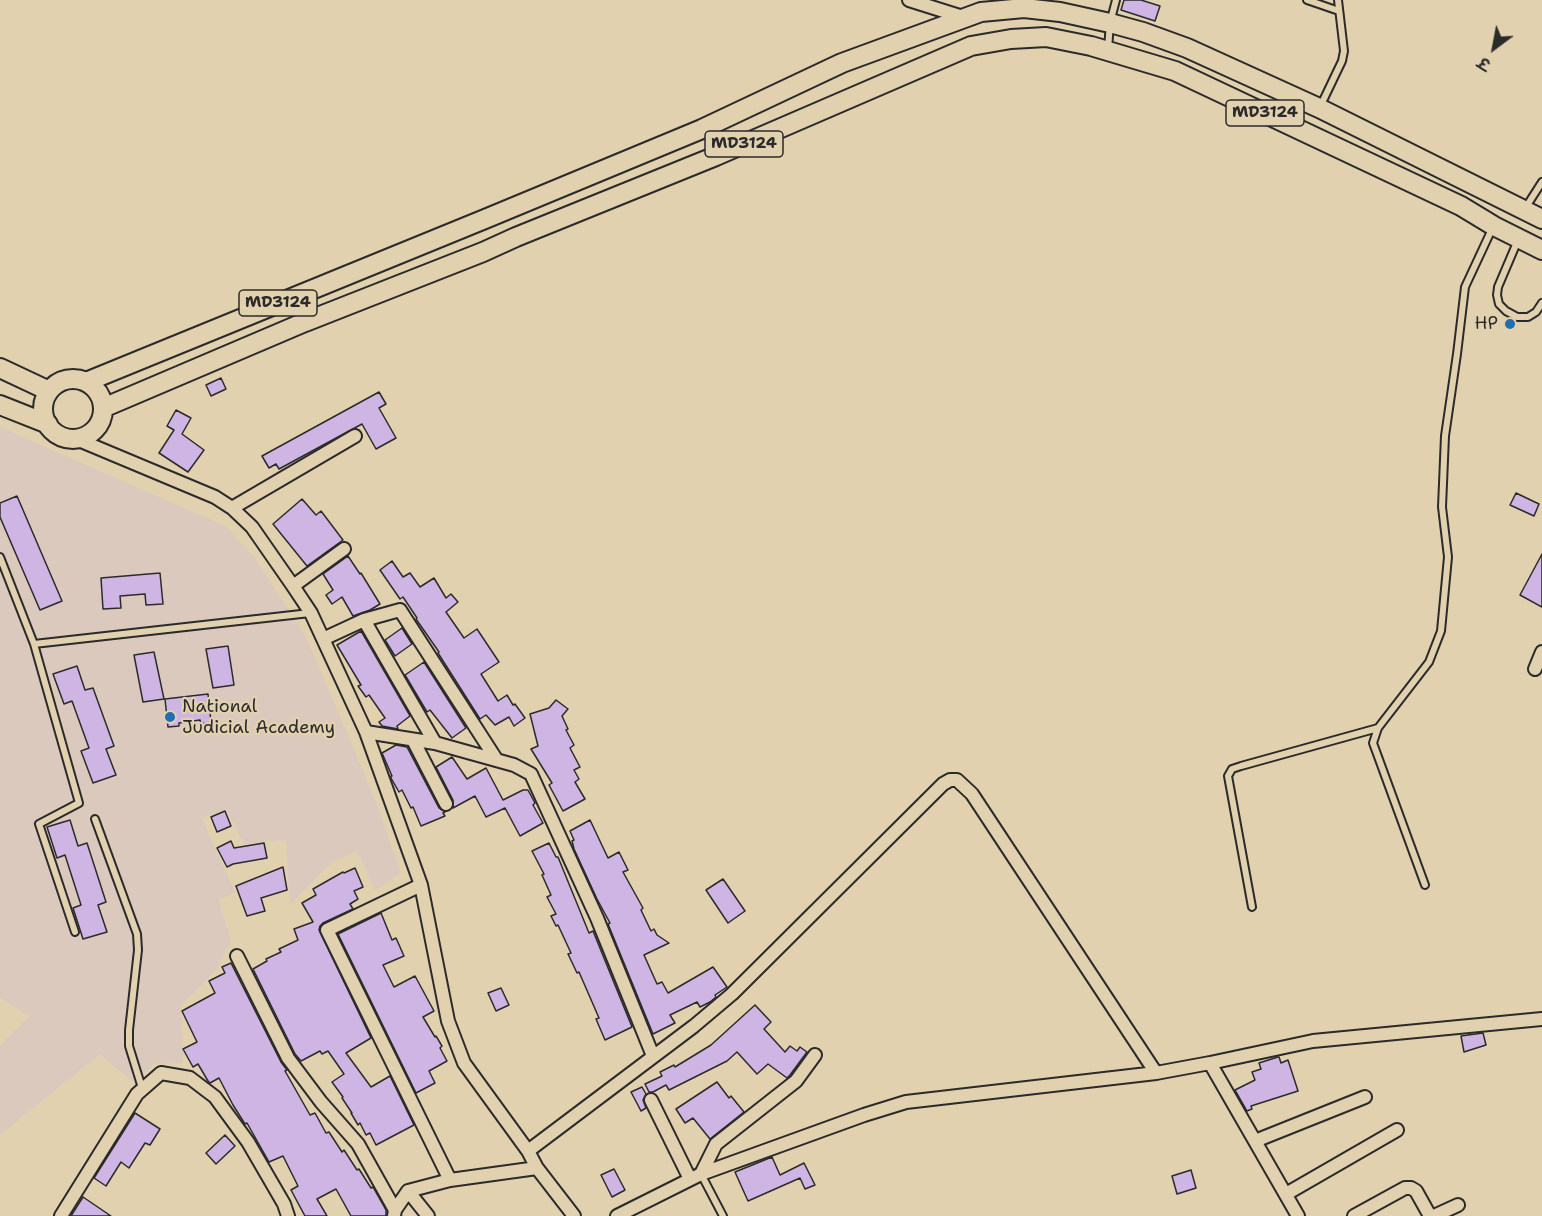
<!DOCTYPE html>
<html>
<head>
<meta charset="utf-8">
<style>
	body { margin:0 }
	#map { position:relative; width:1542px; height:1216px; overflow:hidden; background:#e2d1ae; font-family:"Shantell Sans","Playpen Sans Deva",sans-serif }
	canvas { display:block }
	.north { position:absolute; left:1464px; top:18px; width:60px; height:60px; -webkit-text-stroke:4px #e2d1ae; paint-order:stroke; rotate:212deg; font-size:16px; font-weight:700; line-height:24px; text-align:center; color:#2b2b2b }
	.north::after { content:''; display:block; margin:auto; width:21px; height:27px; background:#2b2b2b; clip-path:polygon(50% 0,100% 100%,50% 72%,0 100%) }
</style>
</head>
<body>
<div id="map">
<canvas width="1542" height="1216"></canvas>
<div class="north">उ</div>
</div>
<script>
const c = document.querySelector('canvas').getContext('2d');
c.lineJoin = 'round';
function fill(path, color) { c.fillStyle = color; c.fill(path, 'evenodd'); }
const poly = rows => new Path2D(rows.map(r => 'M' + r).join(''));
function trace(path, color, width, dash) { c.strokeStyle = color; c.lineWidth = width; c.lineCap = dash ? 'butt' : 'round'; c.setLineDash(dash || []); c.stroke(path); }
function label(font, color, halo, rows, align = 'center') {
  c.font = font + ' "Shantell Sans",sans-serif'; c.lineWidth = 4.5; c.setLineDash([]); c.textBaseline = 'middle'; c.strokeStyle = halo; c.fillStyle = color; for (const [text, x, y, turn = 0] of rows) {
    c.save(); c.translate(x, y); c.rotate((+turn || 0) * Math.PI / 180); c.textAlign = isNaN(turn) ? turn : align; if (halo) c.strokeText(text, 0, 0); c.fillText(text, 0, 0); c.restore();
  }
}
fill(poly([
	[0,427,227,527,256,560,305,635,375,799,401,873,375,890,357,851,332,862,290,905,286,840,244,844,226,809,202,818,235,893,218,900,231,940,216,971,181,1006,183,1063,154,1064,134,1083,100,1054,0,1135,0,1045,29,1016,0,998]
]), '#dcc9be');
const building = poly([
	[1124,0,1141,0,1160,6,1155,21,1121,10,1124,0],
	[221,378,226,389,211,396,206,385,221,378],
	[379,392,386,404,379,408,396,438,376,449,362,424,279,469,276,464,269,468,262,456,379,392],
	[176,410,191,418,182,434,204,450,188,472,159,453,174,430,167,426,176,410],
	[1516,493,1539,504,1534,516,1510,505,1516,493],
	[17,496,62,601,40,610,0,517,0,503,17,496],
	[302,499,316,515,321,511,343,540,307,566,273,524,302,499],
	[1542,554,1542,607,1520,595,1542,554],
	[348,556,360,574,361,573,380,604,370,610,353,616,342,597,332,604,326,595,333,590,323,574,348,556],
	[392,561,403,577,410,573,420,587,434,578,446,598,451,594,458,602,446,612,464,638,477,629,499,662,481,674,498,701,507,695,513,705,515,704,525,718,514,726,509,717,495,725,486,715,480,719,438,653,439,652,416,619,417,618,403,597,400,599,380,570,392,561],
	[160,573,163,604,146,605,145,594,120,596,121,608,103,609,101,578,160,573],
	[402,628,412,644,395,656,385,640,402,628],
	[361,631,410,716,397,726,398,729,382,726,379,722,385,718,369,695,366,697,358,686,361,685,337,645,361,631],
	[228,646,234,685,213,688,206,649,228,646],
	[154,652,164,699,143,702,134,655,154,652],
	[424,662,466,728,452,738,430,710,427,712,405,675,424,662],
	[77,666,85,690,93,688,114,746,106,749,116,775,93,783,81,751,89,748,72,701,64,704,53,674,77,666],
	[208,694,211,722,201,724,200,720,179,723,179,726,168,727,165,699,208,694],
	[556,700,568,709,562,716,568,729,566,730,574,745,570,748,580,767,574,770,579,779,575,782,585,799,563,811,549,785,552,783,531,749,538,746,530,714,549,708,556,700],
	[396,745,407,747,439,808,445,812,443,813,445,816,421,826,413,807,411,808,402,790,399,792,391,778,391,776,392,776,382,753,396,745],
	[452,757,467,779,486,768,503,800,523,790,528,790,535,803,533,805,543,823,520,836,505,808,486,817,475,796,453,808,453,800,436,767,452,757],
	[225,811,231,826,217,832,211,817,225,811],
	[70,820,78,846,87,843,106,902,98,905,107,932,83,939,73,908,81,905,65,855,57,858,47,827,70,820],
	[590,820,608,858,619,852,628,870,623,872,643,908,641,910,651,931,654,929,657,935,669,943,644,955,657,984,662,982,668,993,713,967,727,987,715,995,716,997,710,1002,700,1007,697,1002,670,1015,675,1023,653,1034,608,924,610,923,597,899,574,849,572,841,574,840,570,831,590,820],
	[231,841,234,848,264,843,267,858,233,864,227,867,217,848,231,841],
	[549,843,556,857,558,857,589,933,593,931,632,1027,605,1040,596,1019,599,1018,579,972,577,973,568,954,571,953,558,925,556,926,551,916,556,914,547,897,551,895,542,875,544,874,532,851,549,843],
	[283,867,287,890,261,898,265,911,247,916,236,886,283,867],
	[355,868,363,887,354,891,358,899,350,904,353,909,323,923,320,926,319,930,371,1038,346,1053,371,1087,390,1076,414,1125,376,1145,370,1133,366,1135,360,1123,358,1125,351,1113,352,1113,342,1098,343,1097,332,1082,344,1074,328,1051,322,1054,320,1051,301,1061,295,1054,253,969,267,961,266,959,281,952,279,949,298,940,294,929,313,922,302,903,316,895,313,889,343,872,344,873,355,868],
	[723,879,745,911,728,923,706,890,723,879],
	[381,913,392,940,396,938,404,956,383,965,394,987,415,976,434,1011,423,1017,435,1037,436,1036,442,1046,440,1048,447,1061,429,1071,435,1083,416,1093,338,934,381,913],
	[231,963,281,1062,287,1070,285,1071,310,1115,315,1113,326,1133,329,1132,342,1152,344,1150,357,1170,359,1169,371,1188,373,1187,386,1210,386,1216,351,1216,336,1189,317,1199,327,1216,305,1216,291,1190,298,1186,283,1156,269,1162,247,1123,245,1124,233,1105,219,1078,210,1083,208,1081,198,1064,193,1067,183,1049,197,1042,182,1011,215,993,209,981,225,973,222,967,231,963],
	[501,988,509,1005,496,1011,488,993,501,988],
	[755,1005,771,1022,764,1029,785,1052,790,1046,797,1051,800,1047,807,1052,790,1075,787,1078,768,1064,757,1074,737,1052,727,1061,669,1090,666,1085,653,1092,649,1092,645,1084,662,1076,660,1072,674,1065,675,1067,711,1045,755,1005],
	[1483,1033,1486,1045,1464,1052,1461,1036,1483,1033],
	[1278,1057,1279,1057,1281,1063,1288,1060,1298,1091,1251,1106,1252,1109,1247,1111,1235,1090,1255,1080,1252,1072,1261,1069,1259,1063,1278,1057],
	[717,1082,729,1098,731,1096,744,1112,710,1139,693,1118,685,1123,676,1109,717,1082],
	[642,1087,646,1094,643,1100,646,1108,641,1111,631,1092,642,1087],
	[135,1113,160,1129,150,1145,145,1143,129,1168,121,1162,106,1186,94,1178,135,1113],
	[225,1135,235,1146,216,1164,206,1153,225,1135],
	[772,1157,780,1175,804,1163,815,1185,805,1189,800,1178,748,1201,735,1172,772,1157],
	[614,1169,625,1190,612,1197,601,1175,614,1169],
	[1191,1170,1196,1188,1177,1194,1172,1176,1191,1170],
	[83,1197,111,1216,71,1216,83,1197]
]);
fill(building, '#ceb5e4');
trace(building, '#2b2b2b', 1.5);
const service = poly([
	[1307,0,1339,11],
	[1108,49,1110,23,1116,0],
	[1320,107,1342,61,1344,51,1338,0],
	[1526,207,1542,182],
	[1518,240,1498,287,1497,295,1499,304,1506,311,1517,317,1528,317,1536,312,1542,303],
	[0,557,34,644,79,803,39,824,75,932],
	[34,644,310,613],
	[95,819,137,934,138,950,129,1030,129,1046,142,1088],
	[1425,885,1373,743,1378,728,1429,662,1441,631,1448,557,1442,507,1445,436,1457,354,1465,287,1492,229],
	[1252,907,1228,776,1232,769,1241,766,1378,728],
	[701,1174,723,1216]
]);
const minor = poly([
	[909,0,966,18],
	[74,438,215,497,232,508,252,527,293,586,311,613,366,732,421,885,448,1021,464,1063,528,1151,537,1168,574,1216],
	[232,508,355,436],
	[293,586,344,549],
	[364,620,435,743],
	[323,639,364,620,400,610,496,759],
	[1535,669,1542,652],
	[366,732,435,743,514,765,531,774,597,918,653,1056],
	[413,740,446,804],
	[421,885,327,930,450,1180],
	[237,956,288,1058,321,1102,358,1144,395,1210],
	[1210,1063,1298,1216],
	[651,1100,690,1179],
	[1255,1141,1365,1097],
	[528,1151,694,1026,732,994,943,784,950,780,957,780,972,794,1156,1073],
	[701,1174,716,1144,796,1081,815,1055],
	[408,1191,428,1216],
	[1286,1194,1397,1130],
	[61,1216,137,1094,161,1073,190,1078,215,1097,248,1142,284,1204,288,1216],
	[394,1216,395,1210,408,1191,450,1180,537,1168],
	[617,1216,701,1174,864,1115,906,1102,1156,1073,1210,1063,1313,1041,1542,1019],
	[1354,1216,1405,1188,1411,1188,1416,1191,1430,1216],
	[1434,1216,1458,1205]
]);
const primary = poly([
	[0,368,49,391],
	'43 409a30 30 0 1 1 60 0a30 30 0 1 1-60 0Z',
	[86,382,485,219,702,129,842,63,981,12,1024,8,1060,12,1110,23,1143,32,1187,48,1319,108,1542,219],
	[0,405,48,424],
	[103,408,305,322,483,252,516,237,716,156,971,46,1011,39,1046,37,1091,46,1175,71,1461,206,1494,226,1542,250]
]);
trace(service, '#2b2b2b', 10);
trace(minor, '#2b2b2b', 16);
trace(primary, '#2b2b2b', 22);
trace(service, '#e2d1ae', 6);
trace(minor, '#e2d1ae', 12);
trace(primary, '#e2d1ae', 18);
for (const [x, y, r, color] of [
	[1510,324,6,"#1f6fb2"],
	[170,717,6,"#1f6fb2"]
]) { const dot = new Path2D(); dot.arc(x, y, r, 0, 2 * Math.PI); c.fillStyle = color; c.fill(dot); trace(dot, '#e2d1ae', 2); }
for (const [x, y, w] of [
	[1265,113,78],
	[744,144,78],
	[278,303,78]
]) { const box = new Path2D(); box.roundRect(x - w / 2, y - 13, w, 26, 4.5); c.fillStyle = '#e2d1ae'; c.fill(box); trace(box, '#2b2b2b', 1.5); }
label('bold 16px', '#2b2b2b', null, [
	["MD3124",1265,113],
	["MD3124",744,144],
	["MD3124",278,303]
]);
label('18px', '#2b2b2b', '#e2d1ae', [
	["HP",1498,324],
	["National",182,707,"left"],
	["Judicial Academy",182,728,"left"]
], 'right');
</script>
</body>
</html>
